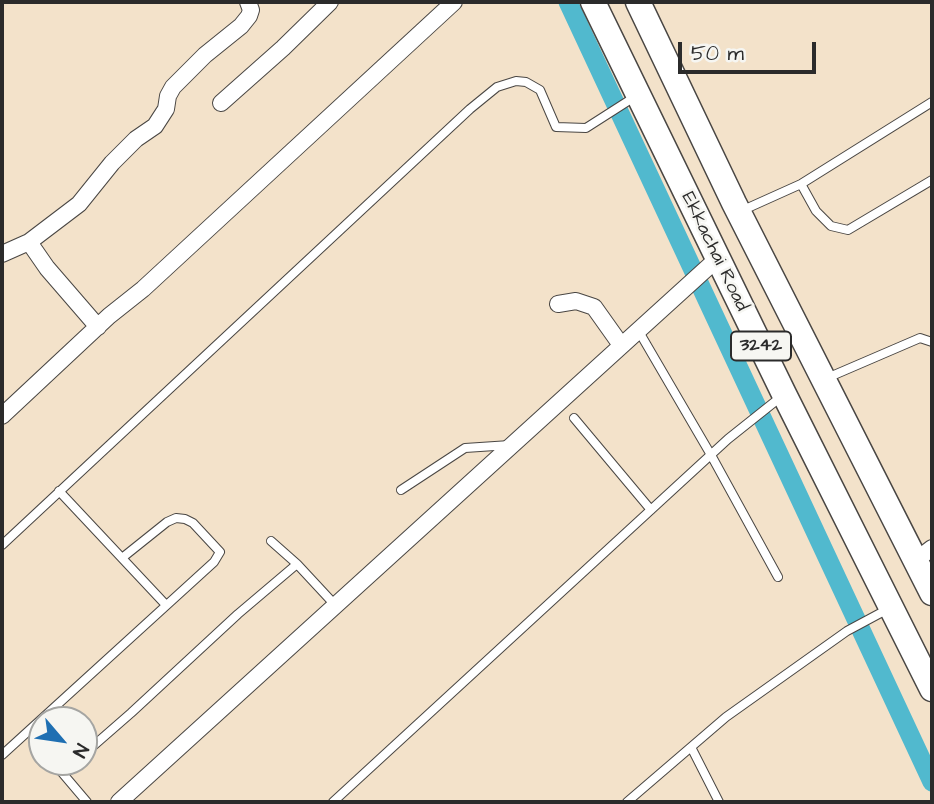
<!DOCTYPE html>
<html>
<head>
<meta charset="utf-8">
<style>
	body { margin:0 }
	#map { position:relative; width:934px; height:804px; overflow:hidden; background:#f3e2ca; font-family:"Architects Daughter",sans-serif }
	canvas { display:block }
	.frame { position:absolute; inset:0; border:4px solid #2b2b2b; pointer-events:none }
	.north { position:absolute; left:28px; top:706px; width:70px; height:70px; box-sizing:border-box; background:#f6f6f2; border:2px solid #a5a5a2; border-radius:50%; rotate:119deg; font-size:19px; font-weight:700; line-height:28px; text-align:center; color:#2b2b2b }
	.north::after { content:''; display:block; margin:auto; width:24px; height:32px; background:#1f6fb2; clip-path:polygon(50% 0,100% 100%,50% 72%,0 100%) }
	.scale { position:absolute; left:678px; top:42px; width:138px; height:32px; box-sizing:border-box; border:4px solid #2b2b2b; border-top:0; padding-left:9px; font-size:21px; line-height:24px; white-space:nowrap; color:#2b2b2b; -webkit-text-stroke:5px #f6f6f2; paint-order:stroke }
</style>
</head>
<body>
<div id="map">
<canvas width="934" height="804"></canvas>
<div class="frame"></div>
<div class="north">N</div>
<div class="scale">50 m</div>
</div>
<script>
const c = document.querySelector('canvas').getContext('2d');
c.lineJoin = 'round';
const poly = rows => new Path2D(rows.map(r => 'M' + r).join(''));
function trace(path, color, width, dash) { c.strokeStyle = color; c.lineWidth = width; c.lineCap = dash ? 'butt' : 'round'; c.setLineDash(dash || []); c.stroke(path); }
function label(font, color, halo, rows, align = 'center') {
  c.font = font + ' "Architects Daughter",sans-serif'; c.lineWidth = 5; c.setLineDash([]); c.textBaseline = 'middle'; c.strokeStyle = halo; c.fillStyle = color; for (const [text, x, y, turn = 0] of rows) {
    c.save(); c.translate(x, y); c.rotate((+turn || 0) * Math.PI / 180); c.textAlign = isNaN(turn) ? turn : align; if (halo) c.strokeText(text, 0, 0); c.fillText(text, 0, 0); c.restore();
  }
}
trace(poly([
	[568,2,932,782]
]), '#51b9ce', 19);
const lane = poly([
	[801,184,816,211,831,226,848,230,932,180],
	[741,211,801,184,932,102],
	[638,330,711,455,778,577],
	[827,378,920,338,932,342],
	[574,418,651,510],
	[401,490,465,448,510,445],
	[59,491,166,605],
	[271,541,297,564,336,606],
	[2,545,470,109,497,87,516,81,526,82,540,90,556,127,586,128,636,96],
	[691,747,719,802],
	[40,749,42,751],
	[84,754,131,713,238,614,297,564],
	[2,755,214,562,220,552,193,523,185,519,176,518,167,522,122,558],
	[53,762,87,802],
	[63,772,74,762],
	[333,802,728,439,782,396],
	[627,802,726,717,847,631,888,609]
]);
const street = poly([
	[221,103,283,48,330,2],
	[2,254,29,242],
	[558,304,576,301,594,307,621,345],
	[98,327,47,268,29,242,79,204,112,163,136,139,155,126,166,109,168,96,173,87,205,55,241,26,249,16,251,10,248,2],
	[2,416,109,316,143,289,454,2],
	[915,561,932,548],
	[119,802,717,259]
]);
const primary = poly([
	[593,2,784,394,932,689],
	[638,2,734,203,932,593]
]);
trace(lane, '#494643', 10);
trace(street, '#494643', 18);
trace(primary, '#494643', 27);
trace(lane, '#fff', 8);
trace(street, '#fff', 16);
trace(primary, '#fff', 24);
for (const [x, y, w] of [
	[761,346,60]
]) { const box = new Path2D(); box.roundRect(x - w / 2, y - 14.5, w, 29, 5); c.fillStyle = '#f6f6f2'; c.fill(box); trace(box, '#2b2b2b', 2); }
label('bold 18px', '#2b2b2b', null, [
	["3242",761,346]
]);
label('19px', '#2b2b2b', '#f6f6f2', [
	["Ekkachai Road",714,252,64]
]);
</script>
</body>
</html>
